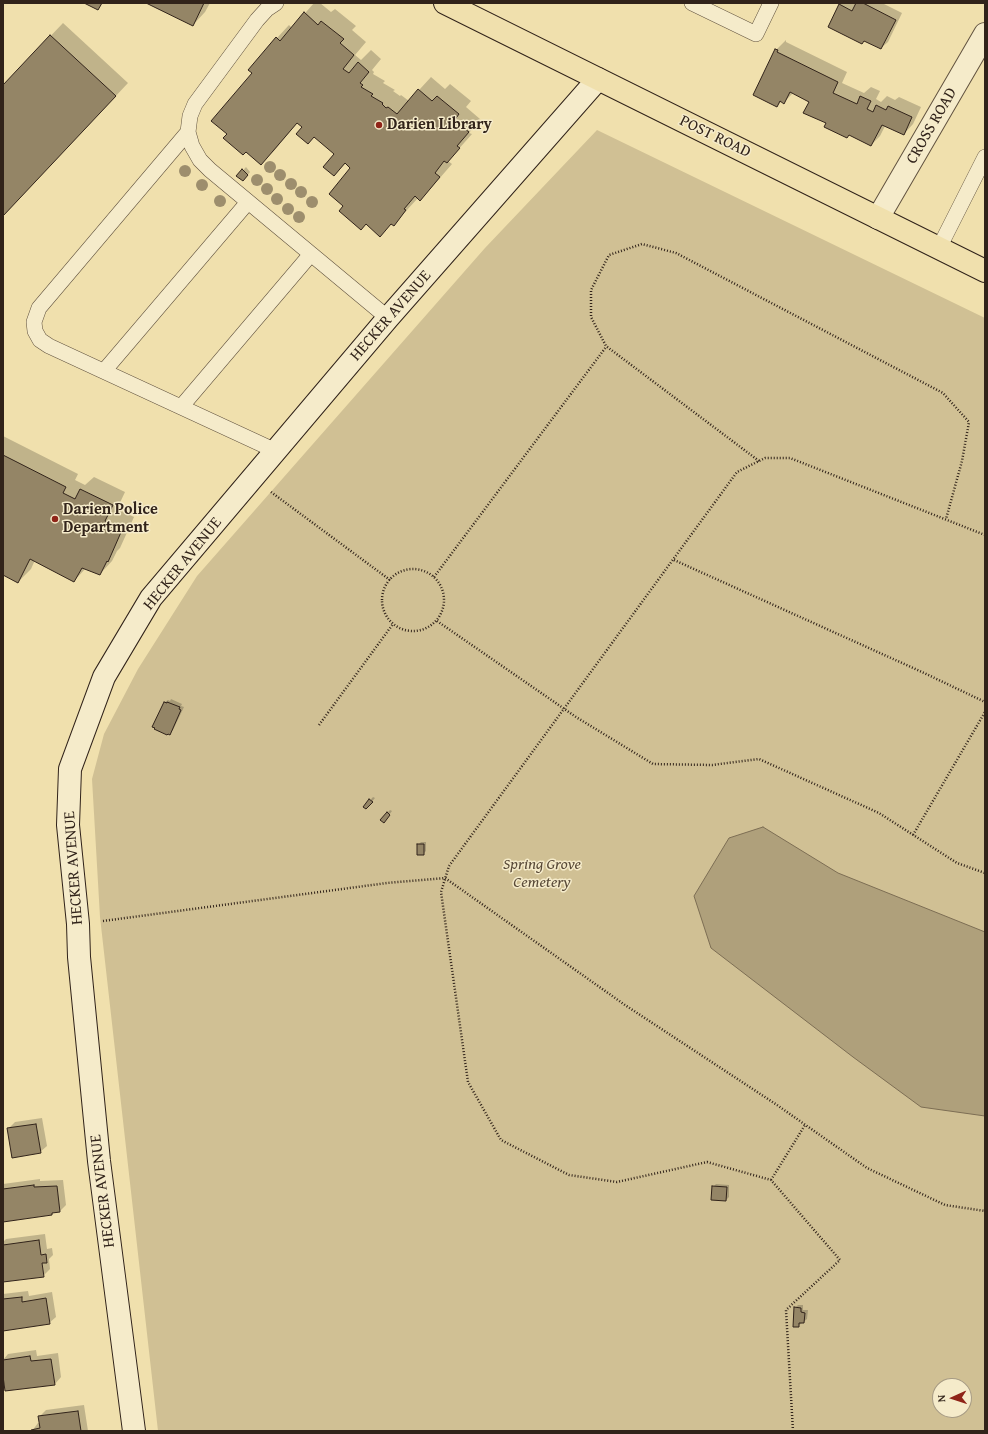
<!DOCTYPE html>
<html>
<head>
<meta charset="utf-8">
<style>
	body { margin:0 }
	#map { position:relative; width:988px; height:1434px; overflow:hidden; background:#f0e0ad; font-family:"Gentium Book Plus",serif }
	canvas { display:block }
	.frame { position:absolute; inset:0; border:4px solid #31231a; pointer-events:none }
	.north { position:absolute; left:932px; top:1378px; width:40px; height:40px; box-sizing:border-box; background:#f5ebca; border:1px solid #a79b84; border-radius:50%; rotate:267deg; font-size:11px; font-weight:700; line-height:16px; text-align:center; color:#31231a }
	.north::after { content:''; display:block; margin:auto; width:14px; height:18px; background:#8f2418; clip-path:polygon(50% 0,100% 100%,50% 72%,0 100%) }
</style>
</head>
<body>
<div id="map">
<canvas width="988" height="1434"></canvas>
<div class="frame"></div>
<div class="north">N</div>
</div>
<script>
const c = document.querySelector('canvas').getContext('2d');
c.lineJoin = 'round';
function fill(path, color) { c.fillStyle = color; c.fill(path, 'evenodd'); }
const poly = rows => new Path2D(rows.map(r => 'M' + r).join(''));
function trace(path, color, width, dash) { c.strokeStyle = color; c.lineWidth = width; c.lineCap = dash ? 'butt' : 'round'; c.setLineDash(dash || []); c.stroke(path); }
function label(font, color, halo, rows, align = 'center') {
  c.font = font + ' "Gentium Book Plus",serif'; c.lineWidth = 3; c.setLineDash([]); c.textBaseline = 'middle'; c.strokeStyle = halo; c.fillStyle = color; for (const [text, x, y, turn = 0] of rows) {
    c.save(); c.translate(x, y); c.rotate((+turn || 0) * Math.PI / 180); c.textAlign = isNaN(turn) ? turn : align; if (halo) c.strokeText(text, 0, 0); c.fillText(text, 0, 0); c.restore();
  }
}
fill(poly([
	[597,130,985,318,985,1431,158,1431,100,917,92,779,104,734,138,669,197,576,485,248],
	[940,1386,964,1386,964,1410,940,1410]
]), '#d0c094');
const water = poly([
	[763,827,838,873,985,932,985,1116,921,1107,853,1057,711,948,694,896,729,838,763,827]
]);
fill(water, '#afa07b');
trace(water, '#7d6e54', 1);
fill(poly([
	[148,3,210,3,205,12,193,25],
	[314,3,320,3,331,12,335,9,356,26,352,30,366,42,355,55,361,60,371,50,381,59,372,70,374,72,373,74,385,81,383,83,395,90,393,91,400,96,401,95,409,101,431,77,445,89,450,84,471,101,466,107,480,119,469,133,472,134,448,161,452,164,432,187,420,199,418,198,394,224,392,223,380,235,345,206,352,168,346,163,334,175,335,154,298,122,274,151,261,163,228,134,253,73,277,38,289,25,292,28],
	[841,3,882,3,902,13,888,42,881,48,865,40,829,26],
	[63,23,128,83,3,216,3,86],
	[786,40,786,42,847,72,842,83,864,93,871,87,880,91,876,99,881,102,887,96,895,100,899,97,921,107,913,124,904,134,885,126,880,136,871,145,827,123,810,101,793,93,784,102,782,101,777,106,776,50],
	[246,167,250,172,246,177,238,176],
	[3,436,78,474,75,480,85,485,94,477,125,492,117,509,134,517,120,548,117,551,112,561,100,574,86,568,74,581,35,560,31,569,18,582,3,574],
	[171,699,182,704,181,706,184,707,173,730,170,733,165,702,168,700,170,701],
	[373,797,375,798,369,805,365,806],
	[390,810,392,811,386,819,387,813],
	[421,842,426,842,426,851,423,854,418,845],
	[42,1118,47,1146,40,1152,8,1129,15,1122],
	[40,1179,40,1181,63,1180,66,1205,60,1211,54,1212,52,1214,3,1221,3,1184],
	[716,1184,729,1185,729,1197,726,1200,713,1187],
	[45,1234,47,1249,52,1248,53,1255,49,1259,50,1269,43,1276,3,1274,3,1242,6,1239],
	[28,1291,29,1296,52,1292,56,1317,49,1323,5,1329,3,1331,3,1294],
	[798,1305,803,1305,803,1310,808,1310,807,1319,798,1326,795,1308],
	[36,1350,37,1356,58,1353,61,1377,55,1384,3,1368,3,1360,8,1354],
	[84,1405,88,1431,32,1431,38,1423,40,1423,39,1417,46,1410]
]), '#0003');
const building = poly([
	[84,3,102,3,98,10,84,3],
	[146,3,204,3,193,26,146,3],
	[856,3,863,3,896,20,881,49,864,41,862,44,828,27,839,4,852,11,856,3],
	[304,12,318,25,321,21,344,39,340,43,354,55,343,69,349,73,358,62,369,72,360,83,363,85,361,87,373,94,371,96,383,103,382,104,386,108,388,107,397,114,418,89,432,101,437,96,459,114,454,121,469,132,457,146,460,148,447,163,444,161,435,173,440,177,420,201,415,196,404,209,406,210,394,226,391,224,380,237,366,224,361,230,339,211,343,206,329,194,350,168,345,163,334,176,323,167,334,154,314,137,308,144,296,134,302,127,297,123,261,165,246,152,243,155,223,138,227,134,211,121,252,73,248,70,276,37,280,41,304,12],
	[50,35,116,96,3,216,3,85,50,35],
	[775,49,778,50,777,52,838,82,833,93,857,104,860,96,871,101,867,109,873,112,876,105,886,110,888,106,912,117,904,135,882,125,871,146,849,135,847,138,824,127,826,123,803,113,809,102,790,92,784,104,780,101,777,107,753,95,775,49],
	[242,169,248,175,243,181,236,176,242,169],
	[3,455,66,487,63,493,75,499,80,489,113,505,105,521,122,530,108,562,107,561,100,575,82,568,74,582,30,559,18,583,3,575,3,455],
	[164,702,167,703,167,702,180,707,179,709,181,710,170,735,168,734,167,735,154,729,155,728,152,727,164,702],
	[369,799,373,802,366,809,363,807,369,799],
	[387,812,390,815,384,823,380,820,387,812],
	[417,844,424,844,424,855,417,855,417,844],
	[36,1124,41,1153,12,1158,7,1128,36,1124],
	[34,1185,34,1187,57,1186,60,1212,52,1213,52,1215,3,1222,3,1189,34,1185],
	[712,1186,727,1187,726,1201,711,1200,712,1186],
	[39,1240,41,1255,46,1254,47,1263,42,1263,44,1277,3,1282,3,1245,39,1240],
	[22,1297,22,1302,46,1298,50,1324,3,1331,3,1299,22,1297],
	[794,1307,801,1308,801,1312,805,1313,804,1323,799,1323,799,1327,793,1327,794,1307],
	[30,1356,31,1361,51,1359,55,1385,5,1391,3,1376,3,1360,30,1356],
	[78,1411,81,1431,31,1431,31,1430,40,1428,38,1416,78,1411]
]);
fill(building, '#948566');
trace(building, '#31231a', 1);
const lane = poly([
	[276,3,267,9,257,20,195,104,190,116,188,132,192,146,200,160,210,170,388,318],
	[692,3,756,34,771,3],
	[188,132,39,308,34,322,35,331,40,340,49,346,276,451],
	[939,248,985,157],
	[104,371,248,202],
	[181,407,311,254]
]);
const street = poly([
	[878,218,985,34]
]);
const secondary = poly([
	[134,1431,99,1161,79,957,78,924,68,825,70,769,104,677,151,598,388,318,598,79]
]);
const primary = poly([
	[445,3,985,271]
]);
trace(lane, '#61523f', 16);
trace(street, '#61523f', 24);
trace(secondary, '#31231a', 24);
trace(primary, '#31231a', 24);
trace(poly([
	[759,461,606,346,591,317,591,290,609,255,642,244,676,253,943,393,969,422,962,461,946,519],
	[271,492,390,580],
	[674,560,922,672,985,702],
	'382 600a31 31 0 1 1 62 0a31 31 0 1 1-62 0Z',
	[434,577,606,347],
	[437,621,576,717,653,764,712,765,759,759,879,813,957,863,985,873],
	[319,725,393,624],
	[913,835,985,712],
	[103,921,387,883,445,878,625,1005,777,1105,867,1168,945,1205,985,1211],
	[771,1180,805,1125],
	[793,1431,786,1310,840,1260,771,1180,707,1162,617,1182,569,1175,501,1140,468,1082,441,892,449,866,737,472,765,458,790,458,985,535]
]), '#31231a', 2.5, [1, 2]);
trace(lane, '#f5ebca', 15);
trace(street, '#f5ebca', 22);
trace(secondary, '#f5ebca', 22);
trace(primary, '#f0e0ad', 22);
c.fillStyle = '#9d8e6d';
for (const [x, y] of [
	[270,167],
	[185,171],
	[280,175],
	[257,180],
	[291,184],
	[202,185],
	[267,189],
	[301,192],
	[277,199],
	[220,201],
	[312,202],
	[288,209],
	[299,217]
]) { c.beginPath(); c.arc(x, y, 6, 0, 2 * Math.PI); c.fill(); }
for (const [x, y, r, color] of [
	[379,125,4,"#8f2418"],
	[55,519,4,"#8f2418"]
]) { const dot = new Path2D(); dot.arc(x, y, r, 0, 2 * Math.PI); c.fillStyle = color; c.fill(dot); trace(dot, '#f5ebca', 1.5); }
label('bold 16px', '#31231a', '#f5ebca', [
	["Darien Library",387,125],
	["Darien Police",63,510],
	["Department",63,528]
], 'left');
label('16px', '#31231a', '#f5ebca', [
	["CROSS ROAD",932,126,-60],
	["POST ROAD",715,137,26],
	["HECKER AVENUE",391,316,-49],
	["HECKER AVENUE",183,564,-51],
	["HECKER AVENUE",74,868,-94],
	["HECKER AVENUE",103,1191,-97]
]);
label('italic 16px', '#594a38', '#f5ebca', [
	["Spring Grove",542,865],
	["Cemetery",542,883]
]);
</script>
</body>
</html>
